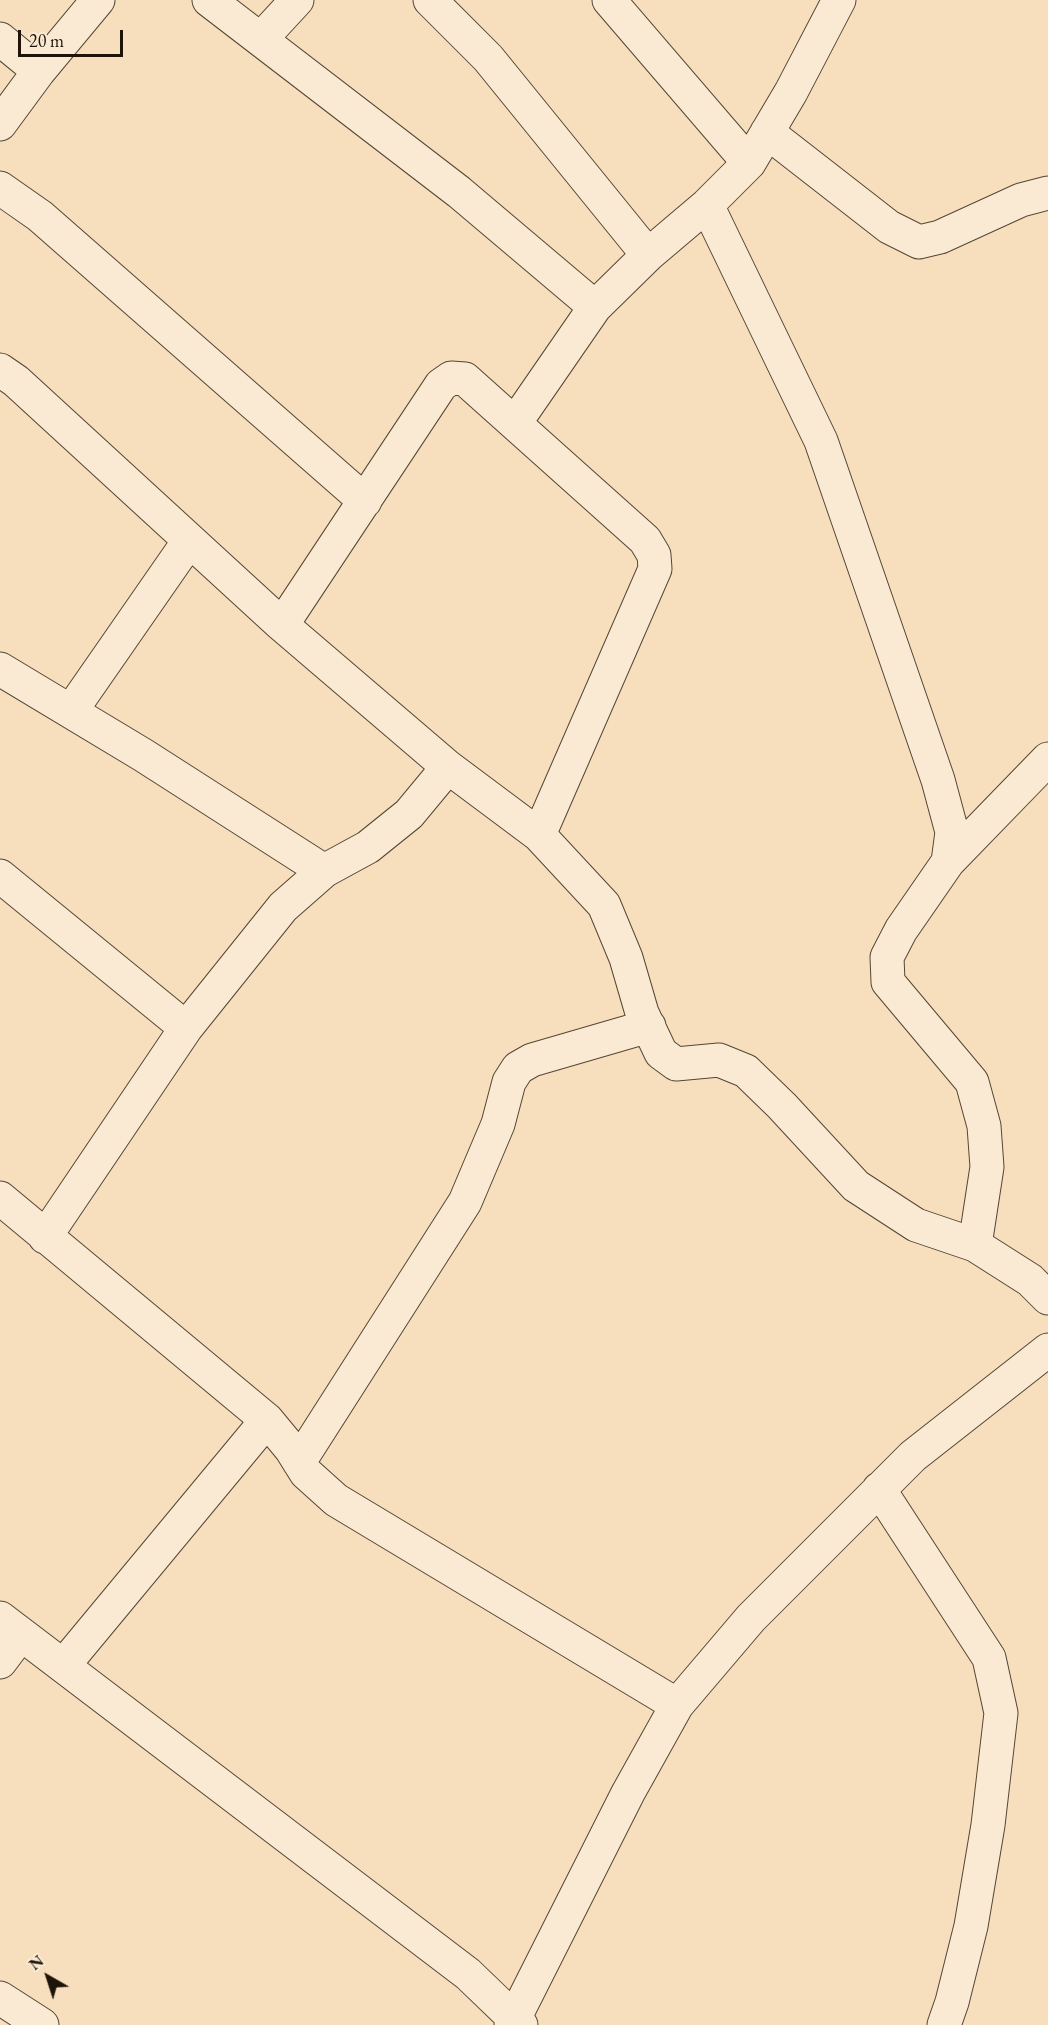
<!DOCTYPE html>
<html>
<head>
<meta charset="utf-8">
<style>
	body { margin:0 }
	#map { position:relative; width:1048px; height:2025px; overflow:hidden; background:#f7debc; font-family:"EB Garamond",serif }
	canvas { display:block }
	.north { position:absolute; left:18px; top:1947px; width:60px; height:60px; -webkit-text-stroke:4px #faead3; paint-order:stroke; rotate:321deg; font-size:16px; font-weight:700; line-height:24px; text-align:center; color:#1e1409 }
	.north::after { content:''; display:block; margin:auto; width:21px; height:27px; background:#1e1409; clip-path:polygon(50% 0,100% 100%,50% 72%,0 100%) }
	.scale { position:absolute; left:18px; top:30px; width:105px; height:27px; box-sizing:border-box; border:3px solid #1e1409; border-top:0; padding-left:8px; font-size:18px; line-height:21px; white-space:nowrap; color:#1e1409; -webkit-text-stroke:4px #faead3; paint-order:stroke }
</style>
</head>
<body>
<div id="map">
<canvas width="1048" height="2025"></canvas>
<div class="north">N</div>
<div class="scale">20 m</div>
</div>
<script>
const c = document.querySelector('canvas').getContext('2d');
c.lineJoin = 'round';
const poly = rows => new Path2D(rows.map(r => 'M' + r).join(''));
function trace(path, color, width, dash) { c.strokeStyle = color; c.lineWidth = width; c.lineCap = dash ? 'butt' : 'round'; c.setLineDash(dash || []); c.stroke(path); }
const minor = poly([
	[209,0,459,192,595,307],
	[430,0,488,58,648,255],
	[609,0,749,163],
	[0,39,39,71],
	[261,39,297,0],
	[0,124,39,71,98,0],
	[767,132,889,227,919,242,940,237,1021,200,1048,193],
	[0,188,40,216,365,501],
	[707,205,821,441,938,780,952,832,948,862],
	[0,370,16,381,282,625,448,767,539,835,604,905,626,958,642,1013,661,1053,676,1064,719,1060,746,1071,782,1106,856,1186,916,1225,975,1245,1030,1280,1048,1298],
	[515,423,595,307,648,255,707,205,749,163,791,92,839,0],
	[282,625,441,385,451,378,465,379,645,540,654,555,655,569,539,835],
	[0,669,143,755,324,871],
	[71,711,189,541],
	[0,876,186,1028],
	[0,1198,267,1420,291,1449,306,1473,336,1500,677,1705],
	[45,1237,186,1028,283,907,324,871,368,847,409,814,448,767],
	[975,1245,987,1167,984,1126,972,1082,888,982,887,957,901,930,948,862,1048,759],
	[299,1462,465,1202,498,1124,509,1082,518,1068,532,1060,649,1026],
	[879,1489,989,1658,1001,1713,988,1825,971,1926,952,2002,944,2025],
	[0,1618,468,1974,521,2025],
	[0,1662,21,1634],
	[63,1666,267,1420],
	[0,1998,42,2025],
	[511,2025,628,1793,677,1705,751,1618,913,1456,1048,1350]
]);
trace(minor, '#544636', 35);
trace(minor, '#faead3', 33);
</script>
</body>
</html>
